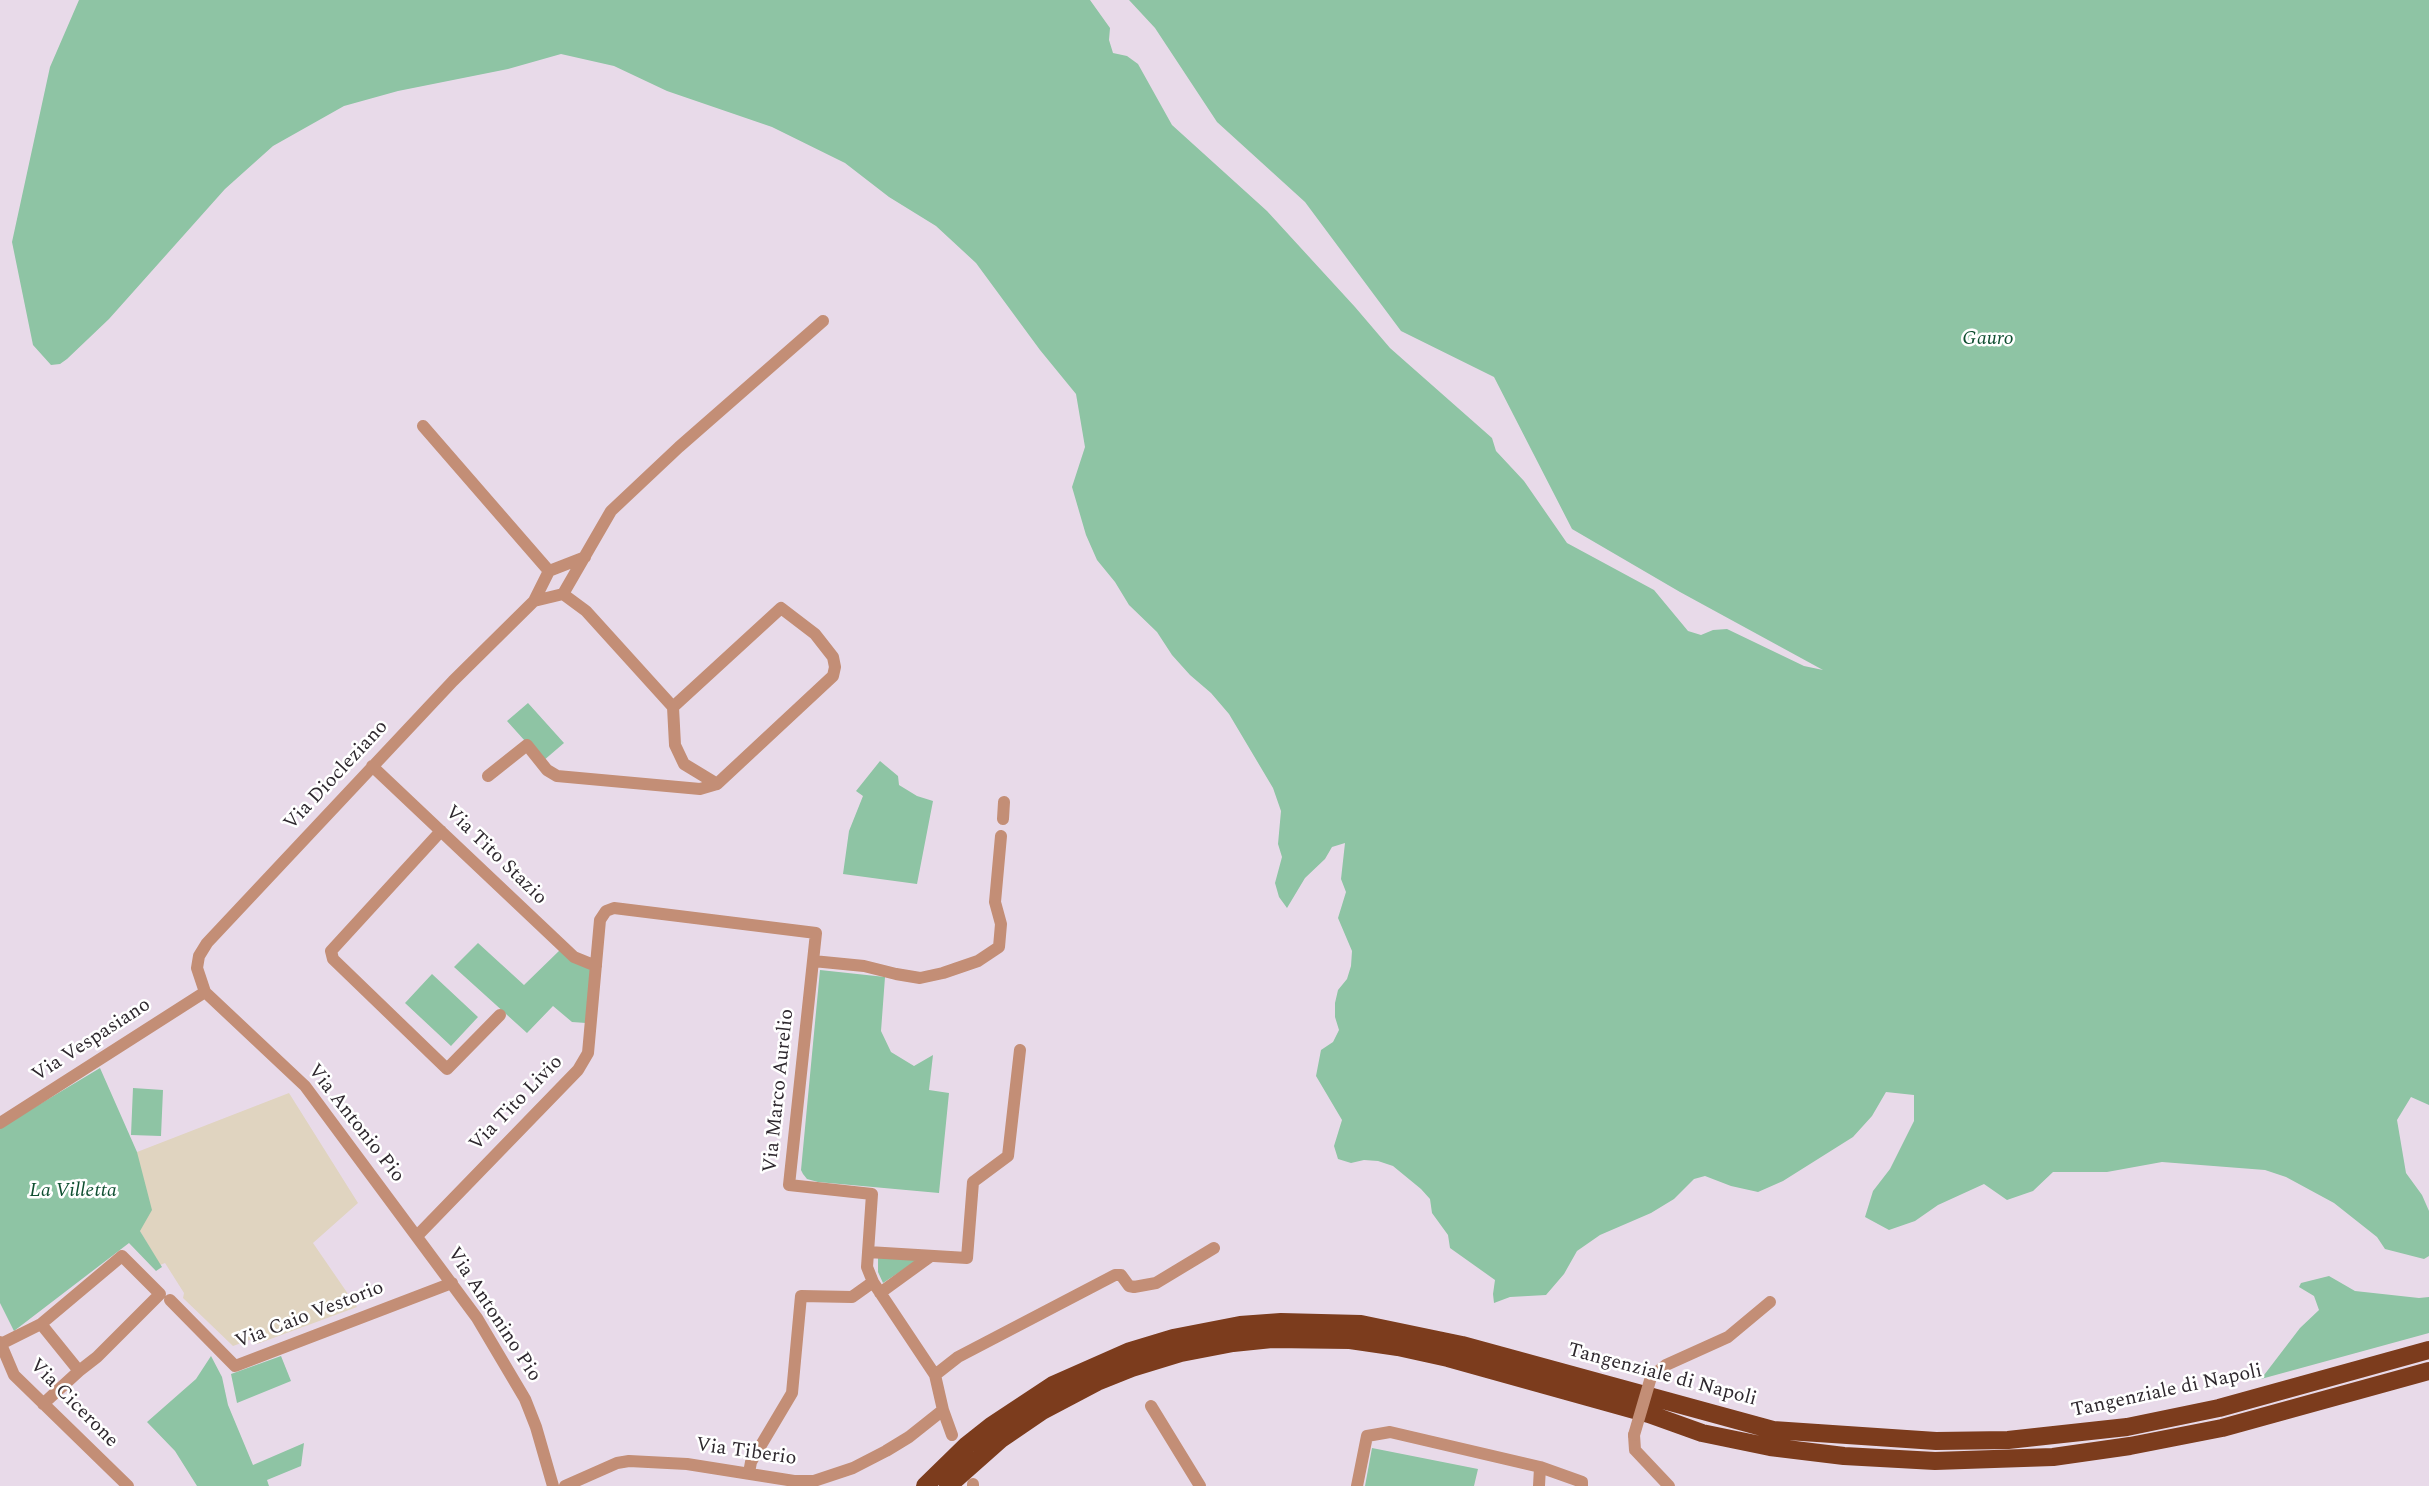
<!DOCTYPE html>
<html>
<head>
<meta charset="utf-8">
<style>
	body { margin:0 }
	canvas { display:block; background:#e8dae9 }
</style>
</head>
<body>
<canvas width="2429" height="1486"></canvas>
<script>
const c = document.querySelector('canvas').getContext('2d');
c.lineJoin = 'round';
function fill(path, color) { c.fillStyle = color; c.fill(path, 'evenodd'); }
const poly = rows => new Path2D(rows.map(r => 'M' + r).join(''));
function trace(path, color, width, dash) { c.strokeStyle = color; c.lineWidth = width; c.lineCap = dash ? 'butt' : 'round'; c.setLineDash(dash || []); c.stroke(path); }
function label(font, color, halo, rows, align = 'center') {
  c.font = font + ' Spectral,serif'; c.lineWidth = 5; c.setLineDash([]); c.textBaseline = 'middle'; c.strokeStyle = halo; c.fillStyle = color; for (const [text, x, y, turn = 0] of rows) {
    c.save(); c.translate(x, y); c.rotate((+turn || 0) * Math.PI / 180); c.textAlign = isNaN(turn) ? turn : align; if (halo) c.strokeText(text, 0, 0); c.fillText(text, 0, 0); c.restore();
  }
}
fill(poly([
	[289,1093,358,1203,313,1243,357,1307,257,1344,255,1338,233,1346,183,1298,184,1293,165,1263,160,1265,140,1231,137,1152]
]), '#e0d4c0');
fill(poly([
	[79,0,1090,0,1110,28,1109,40,1113,53,1127,56,1138,64,1172,125,1267,211,1355,307,1390,348,1492,438,1496,451,1524,481,1567,543,1654,590,1688,631,1701,635,1713,630,1727,629,1804,666,1823,670,1680,592,1572,529,1494,377,1401,331,1305,202,1217,122,1155,28,1129,0,2429,0,2429,1105,2411,1097,2397,1120,2406,1173,2422,1195,2429,1211,2429,1256,2424,1259,2385,1249,2377,1237,2334,1203,2286,1177,2265,1170,2162,1162,2107,1172,2053,1172,2033,1191,2007,1200,1984,1184,1938,1205,1915,1221,1889,1230,1865,1217,1873,1191,1890,1169,1914,1121,1914,1095,1886,1092,1872,1116,1853,1137,1783,1181,1758,1192,1731,1186,1705,1176,1694,1179,1674,1199,1651,1213,1600,1235,1577,1251,1564,1274,1546,1295,1510,1297,1494,1303,1493,1294,1495,1280,1450,1248,1448,1235,1432,1213,1430,1199,1421,1189,1393,1166,1378,1161,1364,1160,1351,1163,1338,1159,1334,1146,1342,1120,1316,1076,1321,1050,1333,1042,1339,1030,1335,1017,1335,1003,1338,990,1347,979,1351,966,1352,951,1338,918,1346,892,1341,879,1345,843,1332,847,1325,859,1305,878,1287,908,1279,897,1275,883,1282,857,1278,844,1281,811,1273,788,1229,714,1211,693,1190,675,1172,655,1157,632,1129,605,1115,582,1097,560,1086,535,1072,487,1085,447,1076,394,1040,350,976,263,936,226,889,197,845,163,772,127,667,91,614,66,561,54,508,69,398,91,344,106,273,146,225,189,109,319,67,359,60,364,51,365,33,345,12,242,50,67],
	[528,703,564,743,543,761,507,721],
	[880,761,898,776,899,785,917,796,933,801,917,884,843,874,849,831,863,796,856,791],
	[478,943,524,985,561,949,591,968,586,1023,572,1022,553,1006,527,1033,454,967],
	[820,970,885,977,881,1031,891,1052,914,1066,933,1055,929,1090,949,1093,939,1193,818,1182,807,1179,803,1174,801,1170],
	[432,974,478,1017,451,1046,405,1003],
	[100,1068,137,1152,152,1210,140,1231,162,1267,156,1271,129,1243,14,1331,0,1303,0,1128],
	[133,1088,163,1090,161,1136,131,1135],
	[878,1257,919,1259,883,1283,878,1272],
	[2329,1276,2355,1291,2419,1298,2429,1297,2429,1333,2261,1379,2300,1328,2319,1310,2314,1296,2299,1287,2301,1283],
	[211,1356,222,1377,228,1405,253,1465,304,1443,301,1466,267,1480,269,1486,197,1486,175,1451,147,1422,196,1379],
	[281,1356,291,1381,237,1403,231,1374],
	[1372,1448,1478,1469,1474,1486,1365,1486]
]), '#8ec4a4');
trace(poly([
	[423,426,549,571],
	[563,594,586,611,673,707,675,745,684,764,717,784,833,676,835,667,833,657,815,634,781,608,673,707],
	[563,594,611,511,679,447,823,321],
	[534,601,563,594],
	[372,766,574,957,596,966],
	[488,776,527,745,547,770,557,776,700,789,717,784],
	[1003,819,1004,802],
	[441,831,331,951,333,959,447,1069,500,1015],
	[813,961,864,966,896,974,920,978,943,973,978,961,999,947,1001,924,995,902,1001,836],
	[0,1123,205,992],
	[417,1236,578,1070,588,1053,600,920,606,911,614,908,816,933,789,1185,872,1194,867,1267,873,1282,935,1375,943,1410,952,1435],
	[868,1252,967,1258,973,1182,1008,1156,1020,1050],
	[880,1293,931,1256],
	[170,1300,235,1366,452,1283],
	[41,1324,122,1256,160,1294,97,1357,79,1371],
	[0,1342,14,1375,128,1486],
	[1,1344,41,1324,79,1371,43,1404],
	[935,1375,958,1357,1115,1275,1121,1275,1129,1286,1134,1287,1156,1283,1214,1248],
	[1651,1377,1666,1365,1728,1337,1770,1302],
	[1151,1406,1200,1486],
	[1634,1435,1635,1450,1669,1486],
	[749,1473,751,1462,792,1393,801,1296,852,1297,873,1282],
	[973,1484,973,1486],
	[553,1486,536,1427,525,1399,477,1318,305,1086,205,992,197,968,199,956,207,943,453,681,534,601,549,571,585,557],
	[565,1486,617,1463,629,1461,687,1464,794,1481,814,1481,853,1468,886,1451,909,1437,943,1410],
	[1357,1486,1367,1436,1390,1432,1540,1467,1582,1482,1582,1486],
	[1539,1486,1540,1467]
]), '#c38e76', 12);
trace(poly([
	[925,1486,967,1445,991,1426,1053,1385,1130,1351,1173,1338,1240,1325,1281,1322,1361,1324,1462,1345,1773,1430,1936,1441,2008,1440,2127,1427,2219,1408,2429,1350],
	[948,1486,1001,1439,1042,1411,1097,1382,1132,1368,1181,1353,1233,1343,1272,1339,1350,1340,1398,1347,1448,1358,1649,1414,1702,1433,1770,1447,1844,1456,1935,1461,2053,1457,2130,1446,2222,1428,2429,1371]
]), '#7c3c1d', 18);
trace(poly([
	[1634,1435,1651,1377]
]), '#c38e76', 12);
label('italic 20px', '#0f4f31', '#fff', [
	["Gauro",1988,340],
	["La Villetta",73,1192]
]);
label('20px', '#2e282e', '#fff', [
	["Via Diocleziano",337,776,-47],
	["Via Tito Stazio",495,856,44],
	["Via Vespasiano",92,1041,-33],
	["Via Marco Aurelio",780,1091,-84],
	["Via Tito Livio",517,1104,-46],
	["Via Antonio Pio",355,1124,52],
	["Via Antonino Pio",493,1315,57],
	["Via Caio Vestorio",310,1316,-21],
	["Tangenziale di Napoli",1662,1376,15],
	["Tangenziale di Napoli",2167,1392,-12],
	["Via Cicerone",73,1404,45],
	["Via Tiberio",746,1453,8]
]);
</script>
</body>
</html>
